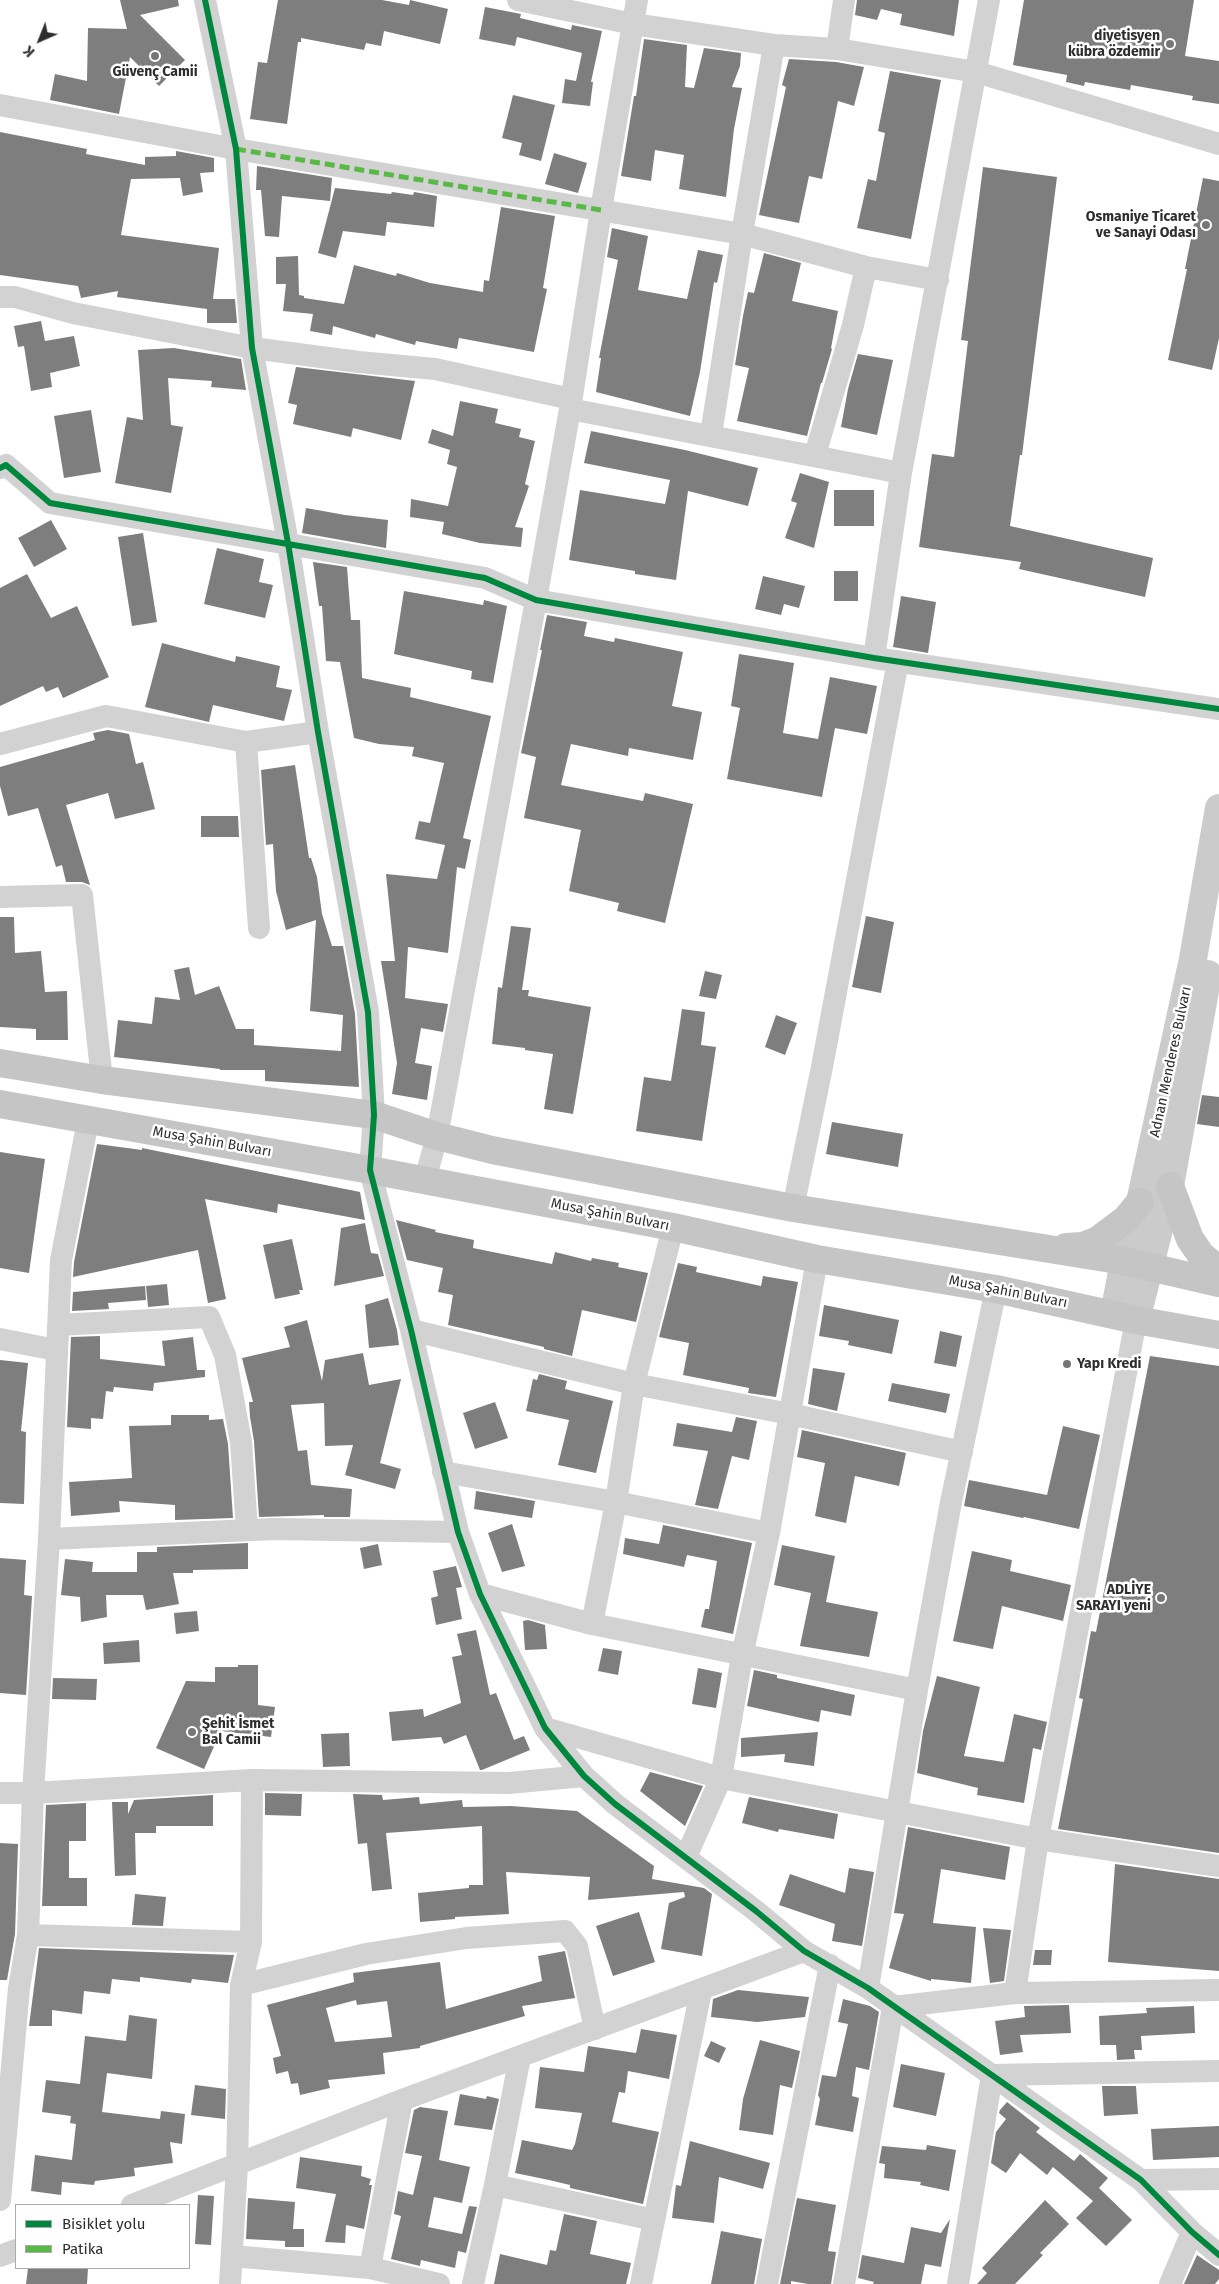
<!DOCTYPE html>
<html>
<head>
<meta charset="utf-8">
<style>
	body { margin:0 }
	#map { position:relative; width:1219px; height:2284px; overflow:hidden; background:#fff; font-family:"Fira Sans",sans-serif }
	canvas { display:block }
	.legend { position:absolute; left:15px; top:2204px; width:175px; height:65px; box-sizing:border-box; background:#fff; border:1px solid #ababab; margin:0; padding:6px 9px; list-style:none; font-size:15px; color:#2d2d2d }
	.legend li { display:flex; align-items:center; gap:10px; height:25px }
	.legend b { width:25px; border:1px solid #ababab }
	.north { position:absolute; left:15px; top:15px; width:50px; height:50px; -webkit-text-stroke:4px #fff; paint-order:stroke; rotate:224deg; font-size:14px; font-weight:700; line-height:20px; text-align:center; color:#2d2d2d }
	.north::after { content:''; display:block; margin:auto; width:18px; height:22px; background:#2d2d2d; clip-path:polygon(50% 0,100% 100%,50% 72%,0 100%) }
</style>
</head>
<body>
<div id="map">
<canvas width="1219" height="2284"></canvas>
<ul class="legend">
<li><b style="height:6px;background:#00873e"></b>Bisiklet yolu</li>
<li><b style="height:6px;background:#58b947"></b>Patika</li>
</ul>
<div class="north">K</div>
</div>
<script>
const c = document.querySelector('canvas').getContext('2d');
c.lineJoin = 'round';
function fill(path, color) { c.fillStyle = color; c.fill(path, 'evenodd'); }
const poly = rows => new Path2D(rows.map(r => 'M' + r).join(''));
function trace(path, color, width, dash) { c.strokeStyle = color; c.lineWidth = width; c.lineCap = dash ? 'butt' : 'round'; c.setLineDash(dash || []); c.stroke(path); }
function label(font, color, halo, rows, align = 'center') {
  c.font = font + ' "Fira Sans",sans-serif'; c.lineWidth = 5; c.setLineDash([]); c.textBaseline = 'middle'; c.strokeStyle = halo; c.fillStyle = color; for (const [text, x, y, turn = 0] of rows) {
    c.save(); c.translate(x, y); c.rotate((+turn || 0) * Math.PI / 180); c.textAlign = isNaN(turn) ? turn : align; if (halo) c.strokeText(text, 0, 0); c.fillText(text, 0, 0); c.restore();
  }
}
fill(poly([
	[120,0,178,0,179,6,140,15,185,60,159,86,130,57,119,114,50,100,55,74,87,81,88,28,127,29],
	[278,0,382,0,409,5,410,0,448,9,440,44,384,31,381,46,366,43,364,50,301,38,301,42,298,42,287,124,250,119,258,62,267,63],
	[857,0,959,0,954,36,900,25,902,14,881,9,877,20,855,15],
	[1024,0,1194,0,1185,56,1219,61,1219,104,1192,100,1193,96,1131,85,1130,90,1085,82,1084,86,1066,82,1067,75,1013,65],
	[485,7,521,14,520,18,571,30,572,25,602,31,591,82,593,82,590,106,562,103,565,79,576,81,582,53,517,37,515,46,479,39],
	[644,39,687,45,685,87,694,88,704,48,741,53,740,66,732,87,742,88,734,129,726,197,679,189,684,155,655,150,651,181,621,176,634,96,636,96],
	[789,59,836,62,864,67,854,106,838,101,822,179,809,176,799,223,759,215,786,87,782,85],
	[890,71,941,80,911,239,857,228,868,179,876,181,885,133,878,131],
	[513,95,555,105,541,161,519,155,522,143,502,138],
	[0,132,87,149,86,154,145,165,145,157,176,156,176,151,214,158,214,172,200,173,203,192,183,196,180,178,131,179,121,235,219,248,213,299,235,299,237,323,207,323,207,309,117,297,118,291,81,298,78,286,0,275],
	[554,153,587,163,578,193,545,184],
	[257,166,332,178,330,201,282,196,279,237,265,236,261,190,256,190],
	[983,167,1057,177,1022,455,1020,455,1010,526,1153,558,1145,597,1019,569,1021,562,919,547,932,454,954,457,968,341,961,340],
	[1203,178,1219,181,1219,338,1212,370,1168,360,1187,269,1185,269],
	[335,188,391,194,392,192,413,195,414,192,437,196,434,227,387,222,385,236,343,231,336,258,318,253],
	[501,207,555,216,543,288,547,289,534,352,459,338,457,349,416,341,415,345,376,334,375,338,333,326,332,335,310,331,313,314,283,311,286,284,276,284,276,257,298,256,299,295,304,296,304,298,344,304,354,265,396,276,397,273,430,283,483,292,484,280,489,281],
	[612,228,648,236,638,290,687,299,698,250,723,255,717,283,714,282,700,372,690,416,596,392,601,358,599,358,618,260,607,257],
	[764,253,801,263,792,301,838,311,831,348,832,349,822,383,821,383,807,436,737,421,749,368,735,365,743,316,748,292,754,293],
	[41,321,45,341,74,336,80,366,50,373,52,387,31,391,24,346,18,347,14,326],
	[174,348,241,359,246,390,211,387,212,381,168,378,171,425,183,427,171,493,115,483,127,417,143,420,138,350],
	[858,354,893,360,877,435,841,427,848,389],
	[296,367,415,381,401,440,353,428,351,437,293,424,297,405,288,403],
	[460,401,498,409,495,423,521,429,519,437,535,441,525,484,529,486,515,527,523,528,521,547,480,543,442,534,444,522,410,517,411,499,448,506,457,467,447,464,450,450,428,443,432,429,453,436],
	[91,410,101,472,64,478,54,416],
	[591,431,685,450,758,468,748,506,688,491,676,580,635,574,635,571,569,560,580,490,665,504,670,480,584,463],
	[800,473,829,482,814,548,785,538,797,503,791,501],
	[834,490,874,490,874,526,834,526],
	[306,508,345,515,388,520,386,548,302,533],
	[51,520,67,549,34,567,18,538],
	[143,533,157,622,132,626,118,537],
	[217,548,264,559,259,582,273,585,265,618,204,604],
	[313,562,347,567,351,620,360,620,362,678,411,688,410,697,491,716,463,838,471,840,465,869,457,867,448,953,408,947,405,998,448,1004,443,1032,421,1028,415,1063,432,1066,427,1100,392,1094,397,1063,381,961,395,961,386,874,437,879,445,845,415,839,419,821,430,823,444,763,412,756,414,747,379,744,354,738,340,662,326,661,322,606,319,606],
	[834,571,858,571,858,601,834,601],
	[27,574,51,618,77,606,109,677,63,698,58,687,46,692,43,686,0,706,0,588],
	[763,576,805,586,799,608,784,604,781,615,755,609],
	[404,591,483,605,484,600,507,606,493,683,471,679,472,671,394,654],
	[901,596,936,602,928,653,893,647],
	[547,615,587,622,584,636,614,642,615,638,683,652,672,706,702,712,693,760,629,748,628,756,571,744,561,785,643,801,645,793,693,804,665,923,617,911,619,903,569,891,581,830,524,818,536,757,521,753,542,650,540,650],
	[162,643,235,662,236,656,280,666,276,687,292,690,284,721,213,705,209,722,145,707],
	[739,654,794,663,783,733,818,739,830,677,877,686,867,734,835,728,822,797,727,779,740,708,731,706],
	[108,730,129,734,136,764,143,762,155,809,115,819,108,793,66,805,90,885,82,882,66,882,62,865,56,867,38,808,8,816,0,786,0,767,95,740,93,733],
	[295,765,309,858,311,858,317,877,322,914,332,946,343,946,355,1014,359,1087,265,1081,265,1070,220,1070,220,1069,114,1057,118,1020,152,1024,155,997,180,1000,174,970,189,967,195,995,219,986,236,1029,254,1029,254,1045,341,1051,343,1015,310,1011,316,920,286,930,276,891,273,844,266,845,261,770],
	[201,816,238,816,239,837,201,837],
	[866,916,894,922,881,993,852,987],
	[0,917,14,917,15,953,41,951,45,992,67,991,68,1040,36,1040,36,1029,0,1027],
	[511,926,531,928,522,990,529,990,528,996,591,1007,573,1114,544,1109,553,1054,525,1050,525,1048,492,1044,498,987,502,988],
	[705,971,722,975,716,999,699,996],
	[682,1009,705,1012,701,1045,716,1047,702,1141,636,1131,644,1077,671,1081],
	[776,1015,797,1023,785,1055,765,1047],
	[1202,1095,1219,1097,1219,1127,1197,1124],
	[832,1122,903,1134,898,1167,826,1154],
	[97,1144,142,1150,142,1148,360,1192,365,1220,278,1204,277,1213,205,1199,226,1299,208,1303,198,1250,73,1277,74,1262],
	[0,1152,45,1159,29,1273,0,1268],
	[396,1220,436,1230,435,1232,474,1240,473,1248,552,1264,555,1252,591,1261,592,1258,619,1263,618,1267,648,1273,636,1322,582,1310,572,1356,544,1349,544,1347,448,1325,453,1295,438,1292,443,1268,407,1260],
	[365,1223,371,1253,378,1254,384,1276,334,1286,341,1228],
	[292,1239,303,1290,299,1290,300,1294,275,1299,263,1245],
	[678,1263,697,1267,696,1272,761,1286,763,1276,798,1282,776,1397,748,1393,749,1388,683,1375,689,1343,659,1337],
	[167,1284,169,1305,148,1307,146,1286],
	[145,1286,146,1300,108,1303,109,1309,72,1311,73,1292],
	[388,1298,397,1330,399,1345,369,1348,365,1305],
	[824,1305,899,1320,892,1354,848,1345,849,1341,819,1336],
	[307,1320,322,1381,325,1360,363,1353,369,1385,401,1379,380,1463,401,1469,395,1489,345,1475,353,1445,325,1446,324,1403,291,1405,298,1451,307,1450,311,1485,352,1489,350,1517,324,1517,324,1515,259,1517,254,1441,250,1417,249,1402,253,1402,242,1358,290,1347,284,1327],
	[940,1331,962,1336,956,1367,934,1363],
	[100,1336,100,1359,165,1366,162,1341,193,1337,197,1370,205,1370,205,1377,154,1383,153,1391,114,1387,113,1392,106,1391,103,1419,91,1418,91,1429,67,1427,71,1337],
	[1150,1356,1219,1366,1219,1853,1058,1829,1083,1699,1079,1698,1091,1631,1096,1632],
	[0,1360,28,1363,21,1431,26,1432,24,1504,0,1503],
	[813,1368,845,1373,837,1411,808,1404],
	[539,1374,567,1381,565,1389,613,1401,596,1473,558,1465,569,1420,526,1411,533,1379,537,1380],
	[892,1383,950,1394,946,1413,888,1401],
	[495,1402,508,1438,475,1449,463,1413],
	[171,1415,209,1415,209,1420,223,1419,228,1444,233,1518,175,1520,175,1505,119,1501,120,1512,71,1516,69,1482,132,1478,129,1426,171,1425],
	[736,1417,757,1421,749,1460,732,1456,718,1509,695,1505,708,1451,673,1446,677,1423,732,1432],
	[1063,1426,1100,1435,1079,1529,1024,1517,1023,1518,964,1506,969,1480,1047,1495],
	[802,1430,906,1453,899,1486,855,1476,846,1523,815,1516,825,1463,797,1457],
	[476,1491,535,1501,532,1518,474,1509],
	[512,1524,525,1566,502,1572,488,1533],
	[663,1525,752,1543,733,1634,701,1627,705,1609,709,1609,717,1561,687,1555,684,1567,623,1554,625,1538,659,1544],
	[248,1543,248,1569,193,1570,193,1573,173,1573,179,1604,146,1610,143,1595,106,1595,107,1617,81,1622,80,1597,61,1595,65,1559,93,1562,92,1572,137,1572,137,1552,157,1552,157,1547],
	[378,1544,382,1565,364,1569,360,1548],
	[782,1545,835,1556,826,1602,878,1612,869,1657,800,1646,811,1593,774,1585],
	[972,1551,1012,1560,1010,1571,1071,1585,1063,1621,1002,1606,993,1649,953,1641],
	[0,1558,26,1560,24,1595,32,1596,26,1695,0,1693],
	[456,1566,462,1587,456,1588,462,1619,436,1625,431,1598,438,1596,433,1571],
	[197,1611,199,1631,176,1634,174,1613],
	[528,1620,545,1625,547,1649,525,1650,523,1621],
	[476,1630,490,1695,496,1693,514,1740,524,1736,530,1750,482,1770,480,1770,466,1735,444,1744,441,1737,392,1741,389,1712,423,1709,424,1717,461,1703,452,1657,462,1655,457,1634],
	[139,1640,140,1662,104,1664,103,1643],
	[603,1648,622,1651,618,1675,598,1671],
	[238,1665,258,1665,258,1705,275,1707,271,1737,221,1731,204,1769,156,1748,186,1681,215,1682,215,1667,238,1667],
	[698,1668,722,1673,716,1708,692,1704],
	[754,1670,777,1675,777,1678,855,1695,851,1716,821,1710,819,1722,747,1706],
	[937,1676,980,1687,964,1756,1004,1762,1014,1714,1047,1722,1041,1750,1033,1748,1024,1803,977,1795,978,1788,917,1773,923,1731],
	[53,1678,97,1679,96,1700,52,1699],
	[818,1732,814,1766,784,1762,785,1754,741,1757,741,1738],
	[349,1733,350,1766,323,1767,321,1734],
	[650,1772,703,1786,685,1826,640,1791],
	[265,1793,302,1794,301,1816,265,1815],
	[353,1794,382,1795,383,1800,419,1797,420,1804,462,1800,463,1807,511,1806,577,1811,654,1866,652,1879,704,1888,712,1894,702,1956,661,1949,669,1903,685,1897,684,1892,588,1900,590,1877,506,1872,509,1914,455,1917,455,1919,420,1922,418,1893,469,1888,469,1885,483,1885,482,1826,386,1833,392,1889,372,1891,367,1843,358,1844],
	[213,1795,213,1826,156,1826,156,1833,135,1833,136,1875,115,1876,112,1802,128,1802,128,1814,134,1800],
	[749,1797,838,1814,834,1839,779,1829,778,1832,742,1823],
	[86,1803,86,1841,69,1841,69,1878,87,1878,87,1906,42,1906,46,1805],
	[908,1827,1010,1847,1005,1880,941,1869,933,1923,976,1927,971,1983,931,1979,931,1981,889,1968,904,1914,894,1913],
	[0,1843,18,1844,15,1934,7,1980,0,1980],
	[1115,1864,1219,1879,1219,1971,1108,1962],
	[849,1868,874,1872,862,1946,832,1941,835,1924,779,1905,790,1874,845,1893],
	[135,1894,166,1897,163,1926,132,1925],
	[639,1912,655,1962,613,1976,596,1926],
	[983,1928,1011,1930,1004,1981,990,1983],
	[39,1948,234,1955,228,1983,192,1979,191,1983,140,1977,140,1982,112,1979,110,1994,84,1991,82,2014,52,2010,52,2026,29,2026],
	[1035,1950,1052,1950,1051,1965,1033,1965],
	[565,1951,575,1998,522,2006,525,2016,420,2046,420,2048,383,2053,385,2074,328,2080,330,2088,300,2095,298,2083,291,2084,288,2071,276,2074,273,2058,281,2056,267,2005,354,1982,353,1973,440,1962,446,2009,542,1981,538,1956],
	[356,2000,357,2005,387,2001,392,2037,335,2042,326,2008],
	[738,1990,809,1997,805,2017,757,2022,711,2017,713,1999],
	[843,1999,870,2006,879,2012,869,2070,856,2067,852,2096,859,2098,853,2132,815,2125,820,2099,818,2095,822,2075,836,2077,848,2024,838,2022],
	[1069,2005,1071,2033,1020,2035,1023,2052,1000,2055,995,2021,1025,2017,1024,2006],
	[1194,2006,1195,2033,1141,2036,1142,2050,1134,2050,1135,2059,1117,2060,1116,2045,1100,2045,1099,2016,1147,2013,1146,2008],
	[129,2015,157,2019,152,2079,107,2073,102,2112,160,2119,161,2111,185,2114,182,2144,170,2142,173,2163,134,2168,135,2176,95,2181,94,2185,62,2182,61,2195,31,2191,35,2155,72,2160,76,2124,70,2123,71,2116,42,2112,46,2080,80,2084,85,2036,126,2041],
	[641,2029,677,2035,669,2079,628,2071,625,2093,619,2092,612,2122,659,2132,643,2204,570,2188,570,2185,549,2180,515,2173,522,2140,572,2150,575,2144,582,2113,535,2108,540,2067,584,2072,588,2046,636,2053],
	[760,2040,800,2051,792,2088,780,2085,773,2135,739,2130,743,2099],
	[711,2041,726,2048,719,2063,704,2056],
	[901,2064,945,2073,936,2116,893,2107],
	[195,2085,226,2089,225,2119,191,2115],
	[1102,2086,1136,2086,1138,2114,1104,2116],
	[460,2094,486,2099,487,2096,499,2099,492,2130,454,2125],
	[1007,2102,1040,2128,1036,2132,1074,2161,1080,2154,1108,2178,1099,2188,1132,2220,1106,2246,1076,2218,1093,2201,1053,2167,1047,2175,1020,2153,1006,2173,991,2163,996,2132,1006,2119,999,2113,1000,2110],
	[420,2107,448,2111,439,2160,470,2167,462,2203,434,2197,428,2227,462,2234,469,2206,477,2207,466,2253,458,2251,455,2268,421,2260,420,2266,391,2259,401,2216,394,2214,398,2191,413,2195,422,2156,405,2153,414,2110],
	[1219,2126,1219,2157,1153,2160,1151,2129],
	[690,2141,770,2163,763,2189,719,2177,714,2223,672,2218,676,2185,681,2186],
	[927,2145,956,2150,949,2191,920,2185,921,2182,884,2178,885,2164,879,2163,882,2146,926,2150],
	[300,2157,362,2166,361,2176,371,2179,369,2185,372,2185,364,2229,346,2225,345,2243,325,2242,336,2194,296,2188],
	[198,2195,214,2196,211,2245,195,2244],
	[248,2198,295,2202,293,2229,304,2229,304,2247,285,2247,285,2241,246,2239],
	[797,2198,836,2205,828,2251,836,2252,831,2284,808,2284,791,2281,791,2284,780,2284],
	[1045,2200,1069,2224,1040,2253,1043,2255,1015,2284,977,2284,987,2273,982,2268],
	[564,2214,597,2221,590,2254,631,2263,626,2284,494,2284,500,2254,547,2265,550,2250,556,2251],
	[950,2219,941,2267,925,2264,921,2284,873,2284,874,2282,858,2278,862,2255,904,2263,911,2227,941,2233],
	[721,2231,762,2239,754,2284,711,2284],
	[1197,2255,1219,2270,1219,2279,1215,2284,1184,2284],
	[28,2268,88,2268,87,2284,26,2284]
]), '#7e7e7e');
trace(poly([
	[205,0,236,149,252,348,288,543,318,732,368,1012,374,1115,370,1170,411,1330,458,1532,480,1594,545,1728,584,1776,615,1804,756,1911,804,1951,868,1988,1141,2180,1192,2232,1219,2255],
	[518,0,633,24,774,45,837,49,976,72,1219,144],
	[837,49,844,0],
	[0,105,236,149,742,234,866,267,938,280],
	[0,297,15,297,73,313,252,348,359,362,435,369,571,399],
	[570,409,901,473],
	[711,435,742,234,774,45],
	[815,455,853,325,866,267],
	[0,468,6,465,50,503,485,578,536,600,874,658,1219,709],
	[874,658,901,473,989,0],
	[246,742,259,928],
	[0,744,106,716,246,742,318,732],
	[0,897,82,895,102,1080],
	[425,1180,437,1136,536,600,570,409,601,210,637,0],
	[793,1208,822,1067,898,661],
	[58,1325,209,1317,225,1355,241,1442,247,1530],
	[411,1330,634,1384,790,1414,962,1452],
	[0,1339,56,1350],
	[443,1472,616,1502,769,1533],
	[49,1539,275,1529,458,1532],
	[480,1594,592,1624,917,1690],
	[592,1624,616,1502,634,1384,673,1227],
	[545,1728,721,1778,1038,1839,1219,1866],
	[0,1793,33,1793,252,1780,509,1783,584,1776],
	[686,1857,721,1778,742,1656,769,1533,817,1259],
	[28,1935,251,1942],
	[241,1985,366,1954,466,1938,565,1931,577,1946,595,2029],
	[868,1988,917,1690,951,1502,996,1289],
	[1015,1993,1038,1839,1136,1320],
	[1141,2180,1219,2179],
	[495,2185,654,2220],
	[0,2200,19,1988,28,1935,33,1793,49,1539,61,1260,88,1121],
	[132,2205,402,2100,804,1951],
	[0,2256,16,2250],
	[232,2256,370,2268,439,2284],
	[370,2268,402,2100],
	[230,2284,237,2165,241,1985,251,1942,252,1780],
	[473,2284,495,2185,520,2057],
	[641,2284,701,1991],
	[767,2284,830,1965],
	[844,2284,893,2007,1015,1993,1219,1990],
	[958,2284,992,2075,1219,2071],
	[1170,2284,1192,2232]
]), '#d2d2d2', 22);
trace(poly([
	[1114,1314,1124,1261,1140,1202,1193,959,1219,808],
	[1136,1320,1170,1186,1208,974]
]), '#cbcbcb', 28);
trace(poly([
	[0,1063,102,1080,374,1115,437,1136,492,1150,793,1208,1124,1261,1219,1283],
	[0,1104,370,1170,673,1227,817,1259,996,1289,1136,1320,1219,1335],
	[1170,1186,1190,1239,1201,1255,1219,1270],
	[1066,1247,1083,1246,1098,1240,1126,1219,1140,1202]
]), '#c5c5c5', 28);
trace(poly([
	[236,149,601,210]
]), '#58b947', 5, [10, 5]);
trace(poly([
	[205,0,236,149,252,348,288,543,318,732,368,1012,374,1115,370,1170,411,1330,458,1532,480,1594,545,1728,584,1776,615,1804,756,1911,804,1951,868,1988,1141,2180,1192,2232,1219,2255],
	[0,468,6,465,50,503,485,578,536,600,874,658,1219,709]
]), '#00873e', 6);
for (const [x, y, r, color] of [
	[1170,44,5,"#767676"],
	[155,56,5,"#767676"],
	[1206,225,5,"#767676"],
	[1067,1364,5,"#767676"],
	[1161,1598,5,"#767676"],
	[192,1732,5,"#767676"]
]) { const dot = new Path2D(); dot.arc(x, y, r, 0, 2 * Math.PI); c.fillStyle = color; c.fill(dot); trace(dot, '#fff', 2); }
label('bold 14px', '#2d2d2d', '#fff', [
	["diyetisyen",1160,36],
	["kübra özdemir",1160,52],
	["Güvenç Camii",155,72,"center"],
	["Osmaniye Ticaret",1196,217],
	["ve Sanayi Odası",1196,233],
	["Yapı Kredi",1077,1364,"left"],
	["ADLİYE",1151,1590],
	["SARAYI yeni",1151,1606],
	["Şehit İsmet",202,1724,"left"],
	["Bal Camii",202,1740,"left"]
], 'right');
label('14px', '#2d2d2d', '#fff', [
	["Adnan Menderes Bulvarı",1171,1062,-78],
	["Musa Şahin Bulvarı",212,1142,10],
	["Musa Şahin Bulvarı",610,1215,11],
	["Musa Şahin Bulvarı",1008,1292,11]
]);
</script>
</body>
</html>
